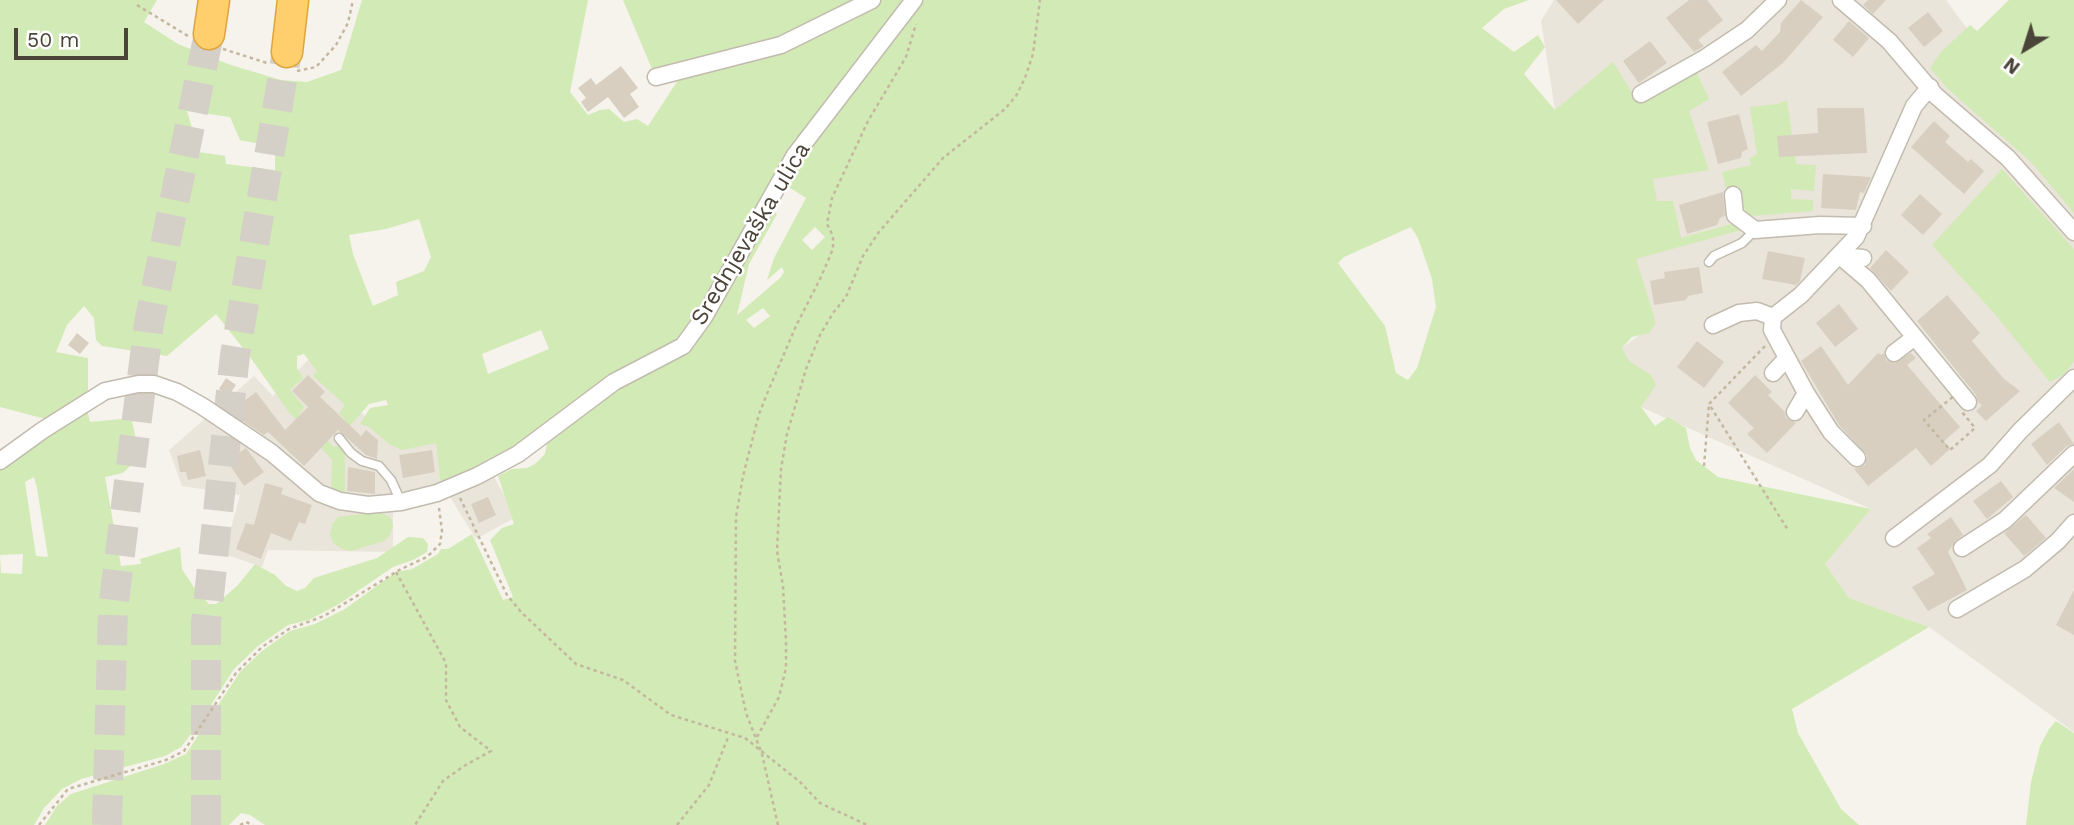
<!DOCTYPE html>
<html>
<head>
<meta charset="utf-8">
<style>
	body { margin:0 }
	#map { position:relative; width:2074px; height:825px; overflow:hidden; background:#f6f3ec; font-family:"Work Sans",sans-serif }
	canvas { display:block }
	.north { position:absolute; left:1990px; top:14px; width:70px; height:70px; -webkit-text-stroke:5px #fff; paint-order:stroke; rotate:218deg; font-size:19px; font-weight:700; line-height:28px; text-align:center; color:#4b4439 }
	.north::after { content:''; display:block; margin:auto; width:24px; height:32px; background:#4b4439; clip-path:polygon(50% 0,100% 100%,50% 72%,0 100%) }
	.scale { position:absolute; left:14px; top:28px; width:114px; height:32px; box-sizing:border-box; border:4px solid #4b4439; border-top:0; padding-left:9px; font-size:21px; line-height:24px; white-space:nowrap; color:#4b4439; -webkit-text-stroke:5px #fff; paint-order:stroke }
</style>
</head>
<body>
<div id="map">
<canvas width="2074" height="825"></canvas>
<div class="north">N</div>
<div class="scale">50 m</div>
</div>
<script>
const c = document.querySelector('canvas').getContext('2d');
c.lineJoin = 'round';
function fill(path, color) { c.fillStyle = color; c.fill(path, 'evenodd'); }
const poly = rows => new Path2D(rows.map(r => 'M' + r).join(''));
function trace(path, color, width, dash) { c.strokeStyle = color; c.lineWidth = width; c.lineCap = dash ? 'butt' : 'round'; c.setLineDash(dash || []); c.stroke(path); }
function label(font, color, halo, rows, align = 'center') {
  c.font = font + ' "Work Sans",sans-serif'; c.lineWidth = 5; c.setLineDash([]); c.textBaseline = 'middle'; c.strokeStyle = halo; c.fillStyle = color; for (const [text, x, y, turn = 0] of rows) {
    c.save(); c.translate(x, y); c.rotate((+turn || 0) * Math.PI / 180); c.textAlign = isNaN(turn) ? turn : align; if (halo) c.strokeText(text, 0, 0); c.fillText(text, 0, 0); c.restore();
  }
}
fill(poly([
	[1554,0,1946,0,1982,49,2074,149,2074,732,1929,627,1849,598,1824,564,1871,509,1641,407,1622,348,1656,323,1555,110,1541,21],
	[309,359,391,443,437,437,484,458,516,517,476,539,450,497,393,509,393,552,268,550,262,567,224,554,240,495,182,486,169,450,254,376,273,396]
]), '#eae5da');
fill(poly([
	[0,0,157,0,144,22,178,44,231,65,281,80,307,82,341,70,362,0,588,0,570,92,588,115,600,110,609,109,624,122,637,119,648,126,682,74,760,55,877,0,906,0,684,338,533,438,441,487,436,443,402,450,389,444,369,427,360,424,370,408,388,405,386,400,369,404,350,426,339,413,345,405,313,376,317,371,304,354,297,356,297,368,303,378,290,390,304,407,299,414,325,441,328,441,334,447,342,445,345,454,345,493,340,496,331,491,332,460,289,412,250,357,216,314,167,356,102,346,96,340,94,318,84,306,67,325,56,352,88,358,88,390,78,400,49,420,0,407],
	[187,111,230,117,240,140,275,147,275,170,226,164,225,156,199,152],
	[419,219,431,257,424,271,396,282,398,295,373,306,353,254,349,235,386,229],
	[541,330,549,349,488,374,482,354],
	[623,0,861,0,800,31,758,46,675,66,652,69],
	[919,0,1529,0,1504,9,1482,28,1514,52,1538,35,1545,47,1524,74,1555,110,1613,62,1639,104,1695,69,1709,99,1689,111,1709,170,1653,179,1657,201,1673,201,1681,238,1742,221,1741,230,1636,259,1656,323,1649,333,1632,337,1622,348,1629,361,1651,375,1656,385,1641,407,1655,426,1668,417,1686,428,1690,448,1696,460,1718,477,1871,509,1825,564,1849,598,1929,627,1792,709,1798,733,1841,809,1859,825,265,825,250,815,241,813,229,825,45,825,57,806,71,794,164,764,186,754,240,672,262,651,290,631,315,624,345,609,396,572,412,569,438,554,441,549,448,549,472,534,503,600,513,597,490,540,502,528,514,524,498,476,512,469,527,468,535,464,545,454,548,439,593,401,671,359,772,210,777,214,749,264,737,315,780,278,784,272,782,267,767,280,774,258,806,198,784,184,788,177],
	[815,227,825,237,812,250,802,240],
	[1411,227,1418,238,1432,279,1436,307,1417,368,1408,380,1396,373,1385,326,1338,263,1344,257],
	[763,308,770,316,754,328,746,320],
	[2009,0,2074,0,2074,213,2031,162,1948,89,1930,68,1941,52,1970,25,1977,31],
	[1787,100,1796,164,1816,165,1814,191,1791,189,1791,199,1813,200,1813,211,1752,216,1746,213,1738,186,1726,188,1722,172,1752,165,1749,159,1757,154,1750,107,1777,104],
	[2002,169,2074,249,2074,362,2063,375,2050,382,1994,313,1932,245],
	[87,409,90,422,121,419,132,421,137,445,138,458,123,473,105,477,121,566,141,564,140,559,180,547,182,569,193,586,209,604,216,604,237,586,255,564,275,575,286,586,297,591,305,588,314,578,377,558,408,537,423,538,428,544,427,552,413,560,393,567,339,604,309,620,288,625,258,646,234,669,198,725,181,747,165,756,81,779,62,789,44,808,34,825,0,825,0,470,32,442],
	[34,477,37,488,48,557,36,556,25,482],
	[23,554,22,574,1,573,0,555],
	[380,512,391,518,393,526,390,535,384,541,351,551,342,549,333,543,330,535,332,524,338,517],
	[2056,721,2074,733,2074,825,2026,825,2031,782,2040,746,2049,729]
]), '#d2eab5');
fill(poly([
	[1556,0,1604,0,1578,24],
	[1689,0,1707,0,1723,20,1698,40,1704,46,1694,52,1666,18],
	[1801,0,1823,17,1783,63,1741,96,1722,72,1756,45,1762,51,1780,32,1781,23],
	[1868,0,1886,0,1873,14,1863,5],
	[1928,12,1943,31,1924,47,1908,28],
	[1849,21,1869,38,1853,57,1833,40],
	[1650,41,1667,63,1639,83,1623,61],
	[621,66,638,88,630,94,639,107,624,118,608,97,588,112,581,102,586,98,578,88,591,78,596,85],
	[1817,108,1864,108,1867,153,1779,157,1777,136,1818,133],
	[1739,114,1748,149,1742,152,1741,158,1718,164,1707,122],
	[1934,121,1950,136,1945,142,1968,162,1971,159,1984,171,1964,194,1911,147],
	[1823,174,1871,177,1864,193,1860,192,1856,210,1821,208],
	[1723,192,1725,216,1720,218,1717,225,1687,234,1679,205],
	[1920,194,1942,214,1923,235,1901,215],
	[1886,250,1909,272,1891,291,1870,268],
	[1768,251,1805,258,1800,281,1796,285,1762,279],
	[1699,267,1703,293,1688,296,1686,300,1654,305,1650,281,1665,278,1664,272],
	[1947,295,1980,333,1972,341,2004,379,2020,391,1986,421,1976,411,1982,405,1978,402,1976,395,1917,321],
	[1839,304,1858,329,1835,347,1816,323],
	[77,333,89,343,80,354,68,345],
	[1697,341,1724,362,1704,388,1677,367],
	[1821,346,1848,385,1878,353,1881,355,1884,353,1886,360,1895,363,1911,353,1916,358,1907,365,1960,427,1944,441,1950,449,1931,466,1916,448,1868,486,1854,469,1865,465,1867,455,1839,425,1801,361],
	[308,375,325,392,320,397,361,436,366,430,378,440,377,459,366,455,338,430,304,466,268,432,264,435,235,416,231,411,256,392,285,430,308,407,292,391],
	[1755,375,1772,392,1768,395,1785,412,1786,418,1796,423,1767,453,1747,434,1754,428,1728,403],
	[226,378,236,385,229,395,219,389],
	[2059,422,2074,444,2067,446,2047,465,2031,444],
	[246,448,264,472,244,486,227,461],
	[200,450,206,476,188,480,186,472,180,472,177,456],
	[432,450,435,472,403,478,399,455],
	[348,467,375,472,375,494,347,491],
	[2074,469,2074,502,2054,488],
	[2001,481,2013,497,1987,519,1973,501],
	[265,483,283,488,281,494,312,505,305,524,299,522,291,541,271,533,261,559,236,549,246,523,254,525],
	[488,497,496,515,479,523,471,504],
	[2026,515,2046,538,2024,556,2004,533],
	[1951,517,1963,535,1956,540,1948,552,1967,590,1928,611,1912,587,1935,574,1917,548,1931,538,1927,534],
	[2074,590,2074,635,2056,625]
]), '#d8cfc1');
trace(poly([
	[107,825,113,609,149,323,209,34],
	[206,825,206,623,235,355,287,52]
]), '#d4d0c8', 30, [30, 15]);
const service = poly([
	[1709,262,1714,256,1742,243,1755,230],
	[339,438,351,453,362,461,379,466,391,480,401,502]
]);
const minor = poly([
	[1841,0,1889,41,1935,95,2008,158,2074,232],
	[656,77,781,45,872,0],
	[1641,94,1705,58,1747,30,1778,0],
	[1733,195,1735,215,1755,230,1820,225,1863,226],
	[1863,258,1840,256,1868,280,1968,402],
	[1713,325,1739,313,1757,311,1773,317],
	[1894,353,1915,337],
	[1773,373,1787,358],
	[1795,412,1806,393],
	[1857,458,1831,432,1806,393,1772,330,1773,317,1801,295,1856,237,1914,106,1930,87],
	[0,461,43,430,105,391,138,384,154,384,177,392,202,406,272,453,319,493,340,501,368,505,401,502,437,493,477,476,518,454,614,382,683,346,704,317,795,155,914,0],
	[1894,538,1990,465,2020,431,2074,378],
	[1962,548,2005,520,2074,454],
	[1957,609,2025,569,2058,541,2074,523]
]);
const motorway = poly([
	[209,34,214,0],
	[287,52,293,0]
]);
trace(service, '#c2bbae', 11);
trace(minor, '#c2bbae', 19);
trace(motorway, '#e0a43c', 33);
trace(poly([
	[137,5,188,36],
	[223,49,267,63],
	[297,71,316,67,336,45,348,23,353,0],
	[1765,346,1709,404,1788,530],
	[1954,396,1963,407,1968,402,1973,402,1962,412,1975,428,1950,450,1924,420,1954,396],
	[1704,466,1709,404],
	[460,498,507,595,521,612,576,664,623,680,671,715,745,738,800,782,820,803,867,825],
	[396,572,446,663,446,700,460,727,491,751,464,766,443,781,415,825],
	[757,737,779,697,786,668,786,641,783,586,777,551,781,469,787,434,806,369,820,335,833,313,846,297,863,256,879,232,943,158,1005,109,1016,96,1025,78,1033,54,1040,0],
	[39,825,68,789,166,760,184,751,236,673,262,647,289,629,324,616,401,569,427,557,440,544,442,531,439,508],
	[240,825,246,822,253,825],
	[677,825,709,785,729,735],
	[778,825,762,754,746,713,735,661,736,517,743,476,759,414,769,389,796,326,821,277,833,249,833,236,827,224,832,198,868,121,906,57,916,24]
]), '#c4b79f', 2.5, [3.5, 3.5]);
trace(service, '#fff', 8);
trace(minor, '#fff', 16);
trace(motorway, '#ffcf6e', 30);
label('23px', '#4b4439', '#fff', [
	["Srednjevaška ulica",751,234,-59]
]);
</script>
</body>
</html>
